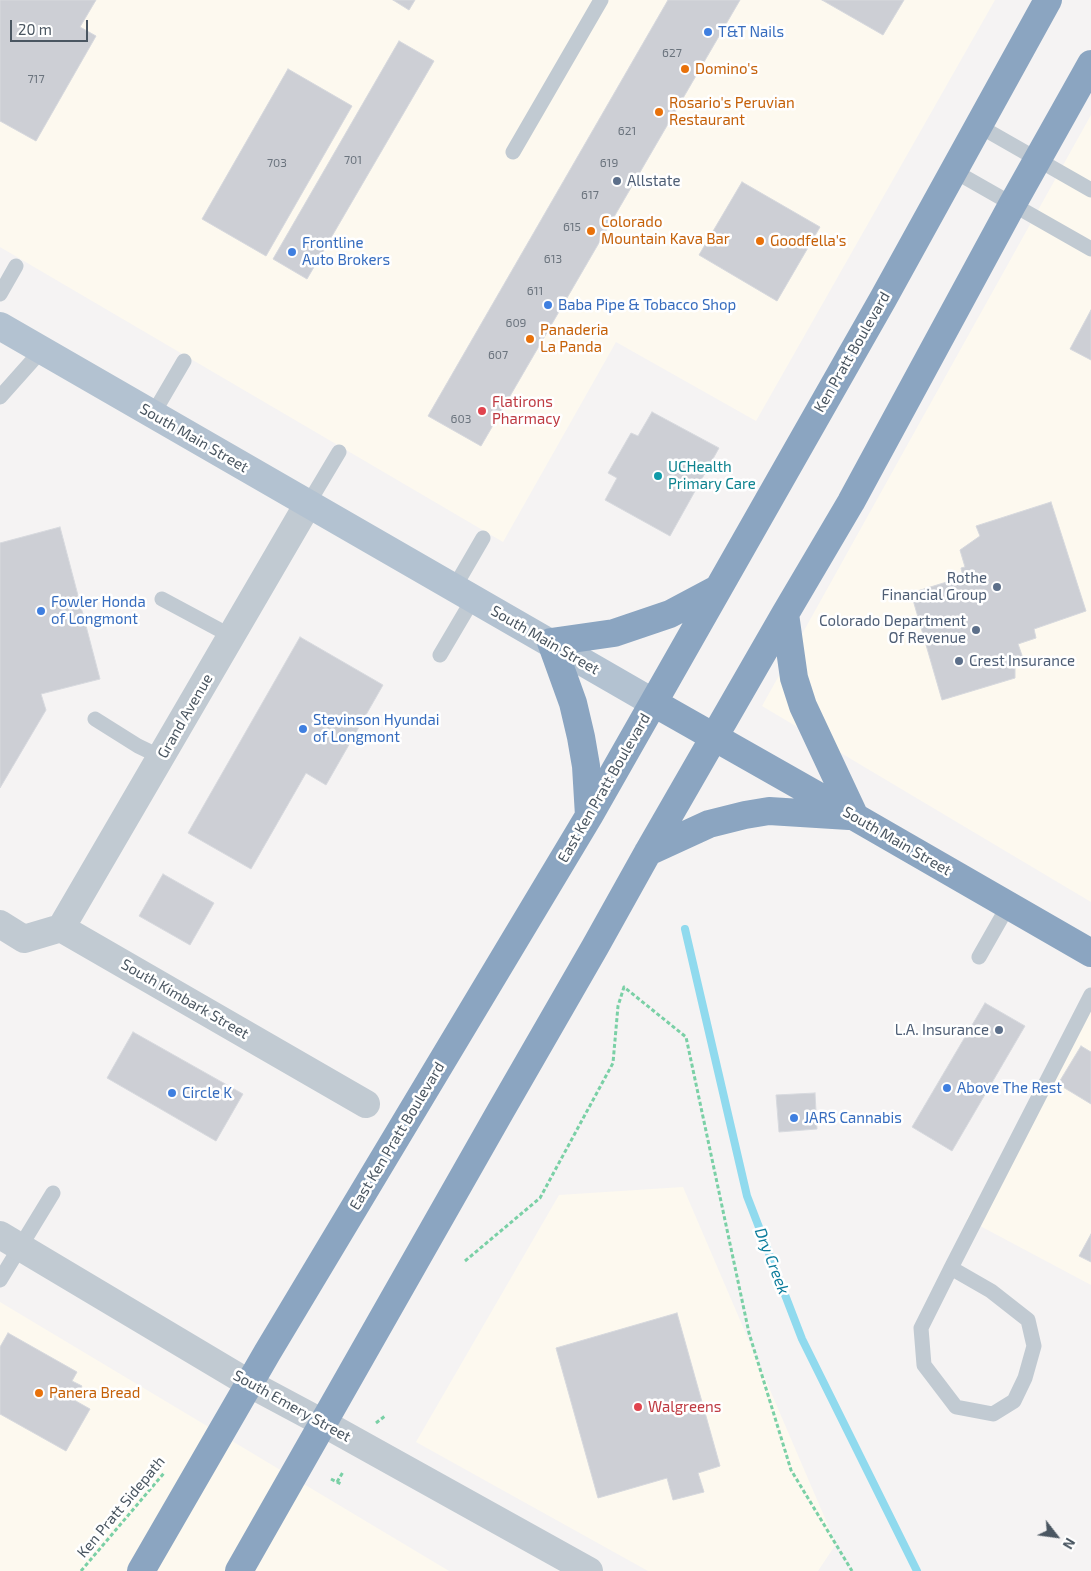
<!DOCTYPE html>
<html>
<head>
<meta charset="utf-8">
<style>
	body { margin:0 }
	#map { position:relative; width:1091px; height:1571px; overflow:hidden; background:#f5f3f3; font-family:"Exo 2",sans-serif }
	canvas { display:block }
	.north { position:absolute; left:1031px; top:1511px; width:50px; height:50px; -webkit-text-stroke:4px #fff; paint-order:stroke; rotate:120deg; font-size:14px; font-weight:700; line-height:20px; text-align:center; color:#4a5661 }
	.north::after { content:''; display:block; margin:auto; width:18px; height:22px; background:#4a5661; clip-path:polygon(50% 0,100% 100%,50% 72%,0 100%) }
	.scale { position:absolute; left:10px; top:20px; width:78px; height:22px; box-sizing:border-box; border:2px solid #4a5661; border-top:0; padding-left:6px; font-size:15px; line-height:18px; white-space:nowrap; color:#4a5661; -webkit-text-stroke:4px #fff; paint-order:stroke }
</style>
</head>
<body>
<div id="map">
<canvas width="1091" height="1571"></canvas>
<div class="north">N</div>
<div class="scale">20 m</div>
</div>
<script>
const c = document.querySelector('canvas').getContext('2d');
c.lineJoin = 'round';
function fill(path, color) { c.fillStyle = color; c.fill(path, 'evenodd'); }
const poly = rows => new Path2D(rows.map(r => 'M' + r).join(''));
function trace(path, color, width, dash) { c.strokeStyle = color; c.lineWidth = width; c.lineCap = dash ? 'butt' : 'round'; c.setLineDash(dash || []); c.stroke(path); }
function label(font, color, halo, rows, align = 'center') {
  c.font = font + ' "Exo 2",sans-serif'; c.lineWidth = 5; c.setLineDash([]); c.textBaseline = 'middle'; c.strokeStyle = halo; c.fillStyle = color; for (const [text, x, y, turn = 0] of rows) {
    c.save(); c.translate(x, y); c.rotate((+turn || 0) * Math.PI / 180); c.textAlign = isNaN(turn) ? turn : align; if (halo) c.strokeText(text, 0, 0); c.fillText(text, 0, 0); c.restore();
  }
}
fill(poly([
	[0,0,995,0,756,421,616,342,503,542,0,247],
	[1091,115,1091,902,762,706],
	[1091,998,1091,1285,967,1219],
	[683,1187,836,1544,818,1571,648,1571,416,1442,559,1195],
	[0,1302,449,1571,0,1571]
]), '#fdf9ef');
trace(poly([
	[685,929,747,1196,802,1339,917,1571]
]), '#90daee', 8);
const building = poly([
	[0,0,96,0,80,27,96,36,36,141,0,121,0,0],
	[393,0,415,0,409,10,393,0],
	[668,0,740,0,481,446,428,416,668,0],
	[822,0,904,0,883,35,822,0],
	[399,41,434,61,307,279,273,259,399,41],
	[288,69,352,106,266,256,202,219,288,69],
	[742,182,820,227,777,301,699,255,742,182],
	[1091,310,1091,360,1070,349,1091,310],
	[652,412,719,448,670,536,605,500,617,478,608,473,631,433,638,436,652,412],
	[1051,502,1086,611,1034,629,1036,638,1018,644,1024,661,1015,664,1015,678,942,700,911,593,963,577,961,568,965,567,960,550,980,536,976,526,1051,502],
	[60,527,100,679,41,694,46,710,0,788,0,543,60,527],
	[300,637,383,685,326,785,306,773,251,869,188,833,300,637],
	[163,874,214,903,190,945,139,916,163,874],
	[985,1003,1025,1026,952,1151,912,1127,985,1003],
	[133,1032,243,1094,216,1141,107,1078,133,1032],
	[1081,1046,1091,1052,1091,1104,1058,1084,1081,1046],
	[815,1093,817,1129,779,1132,776,1095,815,1093],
	[1091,1234,1091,1262,1079,1256,1091,1234],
	[677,1313,720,1466,698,1473,704,1492,673,1500,667,1478,598,1498,556,1348,677,1313],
	[8,1333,77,1372,72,1381,82,1386,74,1400,90,1409,66,1451,0,1414,0,1347,8,1333]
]);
fill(building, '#cdcfd5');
trace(building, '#d7d9de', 1);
trace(poly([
	[465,1261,540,1198,613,1063,618,1006,624,987,686,1037,749,1333,791,1470,852,1571],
	[376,1423,385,1416],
	[331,1479,341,1484],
	[337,1482,343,1472],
	[81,1571,164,1473]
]), '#7ad0a6', 3, [4, 2.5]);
trace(poly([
	[979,126,1091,190],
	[513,152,601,0],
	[954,171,1091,249],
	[0,294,16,266],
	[0,397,41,351],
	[153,414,184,361],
	[308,504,339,452],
	[454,588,483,538],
	[162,599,231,636],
	[440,655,473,599],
	[95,719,138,746,161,757],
	[979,957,1008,906],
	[951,1268,991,1291,1028,1320,1034,1346,1025,1378,1014,1401,993,1414,956,1407,924,1365,921,1328,951,1268,1091,995],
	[0,1280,53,1193]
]), '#c1cad2', 15);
trace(poly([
	[0,924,24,939,61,928,366,1104],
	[61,928,308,504],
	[0,1235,250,1384,323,1423,589,1571]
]), '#c1cad2', 28);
trace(poly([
	[0,326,654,703]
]), '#b3c2d1', 28);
trace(poly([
	[785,614,794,678,803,706,855,817],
	[654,703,855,817,1091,953],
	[589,816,586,766,581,737,573,703,551,642,614,633,670,614,717,589],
	[648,852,709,824,745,815,769,811,849,816],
	[141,1571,267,1353,589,816,883,299,1048,0],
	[239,1571,500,1112,595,947,648,852,785,614,851,502,1012,205,1091,64]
]), '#8ba5c1', 28);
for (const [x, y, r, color] of [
	[708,32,5,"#3f7fe0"],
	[685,69,5,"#e8710a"],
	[659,112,5,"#e8710a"],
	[617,181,5,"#5c6f8a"],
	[591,231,5,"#e8710a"],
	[760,241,5,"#e8710a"],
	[292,252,5,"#3f7fe0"],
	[548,305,5,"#3f7fe0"],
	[530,339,5,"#e8710a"],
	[482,411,5,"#e0444e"],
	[658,476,5,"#0f9aa8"],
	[997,587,5,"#5c6f8a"],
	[41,611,5,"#3f7fe0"],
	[976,630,5,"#5c6f8a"],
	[959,661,5,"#5c6f8a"],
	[303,729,5,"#3f7fe0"],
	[999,1030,5,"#5c6f8a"],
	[947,1088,5,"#3f7fe0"],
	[172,1093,5,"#3f7fe0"],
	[794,1118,5,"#3f7fe0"],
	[39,1393,5,"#e8710a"],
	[638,1407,5,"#e0444e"]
]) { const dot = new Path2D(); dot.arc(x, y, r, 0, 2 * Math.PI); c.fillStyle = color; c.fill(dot); trace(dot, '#fff', 2); }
label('12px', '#6b747e', null, [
	["627",672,53],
	["717",36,79],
	["621",627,131],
	["701",353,160],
	["703",277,163],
	["619",609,163],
	["617",590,195],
	["615",572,227],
	["613",553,259],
	["611",535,291],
	["609",516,323],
	["607",498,355],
	["603",461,419]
]);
label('15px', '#366cbe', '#fff', [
	["T&T Nails",718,32],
	["Frontline",302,243],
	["Auto Brokers",302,260],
	["Baba Pipe & Tobacco Shop",558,305],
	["Fowler Honda",51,602],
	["of Longmont",51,619],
	["Stevinson Hyundai",313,720],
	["of Longmont",313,737],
	["Above The Rest",957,1088],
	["Circle K",182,1093],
	["JARS Cannabis",804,1118]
], 'left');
label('15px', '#c56008', '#fff', [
	["Domino's",695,69],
	["Rosario's Peruvian",669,103],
	["Restaurant",669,120],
	["Colorado",601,222],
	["Mountain Kava Bar",601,239],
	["Goodfella's",770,241],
	["Panaderia",540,330],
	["La Panda",540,347],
	["Panera Bread",49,1393]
], 'left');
label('15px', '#4e5e75', '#fff', [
	["Allstate",627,181,"left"],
	["Rothe",987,578],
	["Financial Group",987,595],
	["Colorado Department",966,621],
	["Of Revenue",966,638],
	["Crest Insurance",969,661,"left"],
	["L.A. Insurance",989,1030]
], 'right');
label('15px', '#4a5661', '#fff', [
	["Ken Pratt Boulevard",852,352,-60],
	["South Main Street",194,438,30],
	["South Main Street",545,640,30],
	["Grand Avenue",185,716,-60],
	["East Ken Pratt Boulevard",604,788,-60],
	["South Main Street",897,841,30],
	["South Kimbark Street",185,999,30],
	["East Ken Pratt Boulevard",397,1136,-59],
	["South Emery Street",292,1406,29],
	["Ken Pratt Sidepath",121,1507,-50]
]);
label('15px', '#be3a42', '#fff', [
	["Flatirons",492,402],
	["Pharmacy",492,419],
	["Walgreens",648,1407]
], 'left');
label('15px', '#0d838f', '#fff', [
	["UCHealth",668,467],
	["Primary Care",668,484]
], 'left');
label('italic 16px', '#0c7c9b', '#fff', [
	["Dry Creek",772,1261,69]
]);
</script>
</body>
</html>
